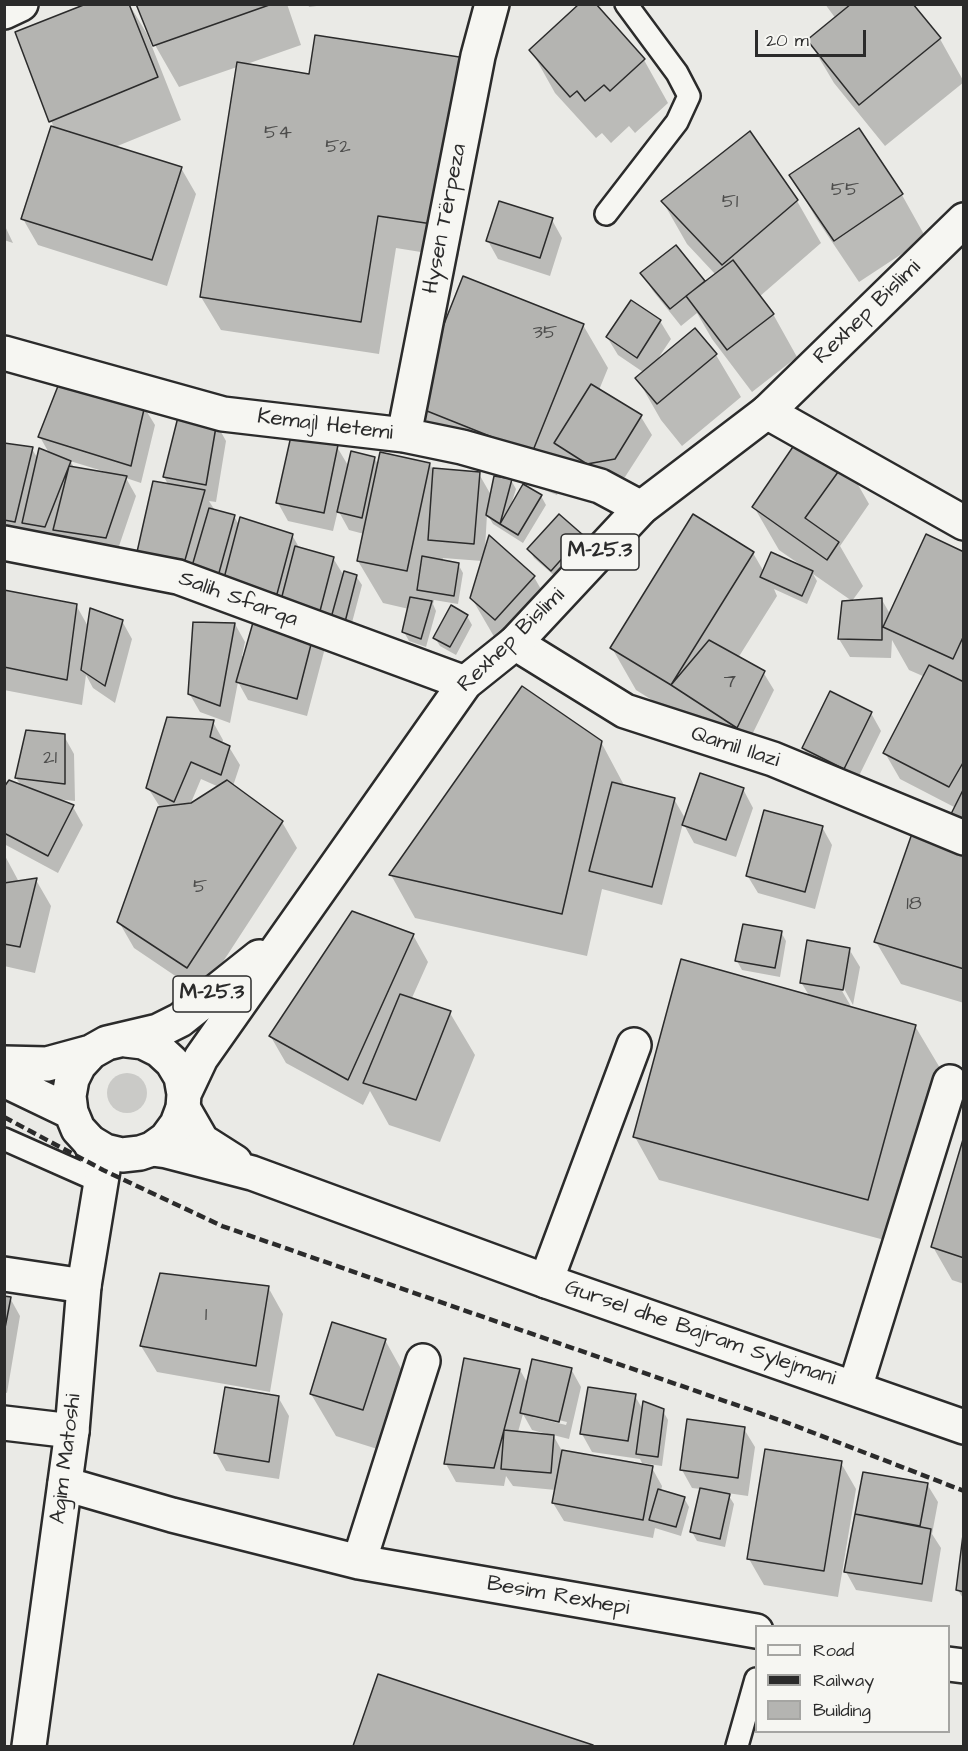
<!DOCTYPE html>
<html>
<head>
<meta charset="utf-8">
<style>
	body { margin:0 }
	#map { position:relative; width:968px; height:1751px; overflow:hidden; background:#eaeae6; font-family:"Architects Daughter",sans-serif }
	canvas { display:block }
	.frame { position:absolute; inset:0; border:6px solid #2b2b2b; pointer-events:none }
	.legend { position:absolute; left:755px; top:1625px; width:195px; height:108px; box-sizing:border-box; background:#f6f6f2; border:2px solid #a5a5a2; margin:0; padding:8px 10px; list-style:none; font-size:18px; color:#2b2b2b }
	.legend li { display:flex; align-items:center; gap:12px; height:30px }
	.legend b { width:30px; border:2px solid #a5a5a2 }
	.scale { position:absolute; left:755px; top:30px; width:111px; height:27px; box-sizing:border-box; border:3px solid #2b2b2b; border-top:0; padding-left:8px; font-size:18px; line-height:21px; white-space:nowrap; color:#2b2b2b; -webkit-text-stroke:4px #f6f6f2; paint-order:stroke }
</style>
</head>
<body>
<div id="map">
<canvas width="968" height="1751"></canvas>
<div class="frame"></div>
<ul class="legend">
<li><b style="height:8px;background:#f6f6f2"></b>Road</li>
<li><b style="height:8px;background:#2b2b2b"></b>Railway</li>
<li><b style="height:16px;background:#b4b4b1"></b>Building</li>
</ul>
<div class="scale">20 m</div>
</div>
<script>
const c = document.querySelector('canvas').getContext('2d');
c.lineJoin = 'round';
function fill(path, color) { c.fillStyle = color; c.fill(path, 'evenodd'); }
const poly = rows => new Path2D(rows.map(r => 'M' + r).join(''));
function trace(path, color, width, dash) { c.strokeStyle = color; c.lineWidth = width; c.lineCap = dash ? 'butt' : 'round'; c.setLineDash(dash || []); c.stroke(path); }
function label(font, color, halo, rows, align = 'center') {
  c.font = font + ' "Architects Daughter",sans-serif'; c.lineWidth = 4.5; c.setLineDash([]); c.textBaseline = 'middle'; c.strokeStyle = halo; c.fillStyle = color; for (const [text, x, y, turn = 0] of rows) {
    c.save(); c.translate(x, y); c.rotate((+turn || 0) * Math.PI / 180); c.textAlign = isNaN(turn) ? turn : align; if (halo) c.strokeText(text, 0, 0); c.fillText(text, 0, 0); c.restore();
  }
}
fill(poly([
	'107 1093a20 20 0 1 1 40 0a20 20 0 1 1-40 0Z'
]), '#cacac7');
fill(poly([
	[90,4,129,4,147,34,181,120,115,147,181,168,196,194,167,286,38,245,23,219,54,128,17,33],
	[138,4,287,4,301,45,244,65,310,76,484,92,458,258,396,248,379,354,221,330,201,297,237,67,179,87,155,45],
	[308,4,332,4,309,7],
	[594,4,644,60,668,103,635,133,629,126,611,143,602,133,596,138,555,93,531,50],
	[825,4,912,4,940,39,964,82,885,146,834,83,809,41,836,19],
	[858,130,902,195,926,238,859,282,816,218,791,175],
	[797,201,821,243,759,297,773,314,797,357,752,392,712,339,697,313,681,326,653,291,642,273,703,282,704,284,716,275,687,244,663,202],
	[552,220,562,238,550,276,498,259,488,241],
	[4,224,13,243,4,240],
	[631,302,660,321,671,339,657,360,695,330,716,355,741,397,682,446,661,420,637,378,643,372,618,355,607,337],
	[583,325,608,368,599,390,641,417,652,435,625,477,599,482,569,463,557,495,438,448,413,405],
	[144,407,155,425,141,483,126,478,136,496,116,555,65,547,58,536,55,544,34,541,27,529,25,540,4,535,4,444,32,449,38,459,49,453,40,437],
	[70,461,106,472,105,474,75,469],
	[216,423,226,441,216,502,209,501,214,509,234,516,239,525,292,535,300,549,333,558,344,576,356,576,362,585,350,630,149,570,138,552,169,486,164,477],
	[337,447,349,467,374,458,379,465,430,464,433,470,479,474,491,495,511,480,516,489,511,505,541,496,546,505,523,543,493,524,487,514,485,549,534,577,558,619,496,640,471,597,482,561,443,558,442,561,458,564,463,573,458,604,434,600,433,604,436,611,426,647,409,641,404,632,409,609,383,603,358,561,364,534,349,530,338,510,333,531,288,521,278,503],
	[845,462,869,504,840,546,863,586,852,601,813,574,817,581,807,604,774,589,777,596,738,658,763,672,774,690,747,745,702,716,695,727,636,690,612,648,753,553,764,572,802,566,779,550,754,507],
	[581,536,587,545,557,578,534,558,529,549],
	[964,553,964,833,953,814,956,808,900,779,885,753,925,677,909,670,892,640,891,658,850,657,839,639,882,600,890,614],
	[4,592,76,605,89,628,122,621,132,639,115,703,93,688,86,675,82,705,4,690],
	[257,613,325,648,307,716,248,700,238,682,230,723,200,712,189,693,235,624,245,642,242,656,245,657],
	[467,616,472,625,456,655,440,646,435,638],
	[871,713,881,731,854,786,814,766,803,748],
	[213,722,223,740,222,744,229,747,240,765,233,786,282,822,297,848,202,994,134,948,119,922,160,807,148,788],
	[201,779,219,787,190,805],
	[64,736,74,754,75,801,56,799,73,807,83,825,58,873,4,844,4,790,22,787,16,778],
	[601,742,625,787,674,799,686,820,743,789,753,808,736,857,694,843,683,823,662,905,602,889,587,956,415,918,391,875],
	[822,827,832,845,815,909,758,893,747,875],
	[964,850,964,1003,901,984,876,942],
	[4,854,19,882,36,880,51,906,35,973,4,966],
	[781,932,786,941,780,977,742,970,737,961],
	[413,935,428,962,411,1000,450,1013,475,1055,440,1142,389,1125,370,1091,363,1105,286,1063,271,1037],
	[849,949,860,967,853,1005,841,983,838,984,852,1008,915,1026,940,1068,892,1242,659,1180,635,1137,810,997,801,982],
	[964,1141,964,1284,952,1280,933,1247],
	[268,1287,283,1314,270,1392,157,1372,141,1346],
	[4,1297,10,1298,20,1316,7,1393,4,1392],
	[385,1340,409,1383,387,1452,336,1436,311,1394],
	[571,1369,581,1387,569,1439,553,1435,562,1451,652,1468,662,1486,661,1491,684,1498,689,1507,681,1536,655,1528,653,1538,564,1521,553,1503,556,1490,513,1486,506,1476,504,1486,456,1482,446,1464,520,1370,528,1384],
	[523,1414,532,1430,547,1434,547,1436,518,1432],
	[533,1414,567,1422,566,1425,533,1417],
	[635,1396,643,1410,663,1411,668,1420,662,1466,642,1463,640,1459,592,1452,582,1434],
	[278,1397,289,1416,279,1479,226,1471,216,1453],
	[744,1429,755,1447,748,1496,727,1493,734,1504,725,1547,697,1541,692,1532,701,1489,692,1488,682,1470],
	[841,1463,856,1489,838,1597,764,1585,749,1559],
	[864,1474,927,1484,938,1502,932,1534,941,1548,932,1602,856,1590,846,1572],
	[964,1540,964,1600,958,1590],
	[379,1676,592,1746,355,1746]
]), '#0003');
const building = poly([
	[86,4,129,4,158,77,49,122,15,32,86,4],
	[136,4,272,4,153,46,136,4],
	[579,4,596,4,645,59,610,91,604,85,585,101,577,91,570,97,529,50,579,4],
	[851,4,913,4,941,38,859,105,807,40,851,4],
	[315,35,466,58,439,225,378,216,361,322,200,297,237,62,309,74,315,35],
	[51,126,182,167,152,260,21,219,51,126],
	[859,128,903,194,834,241,789,175,859,128],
	[750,131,798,200,722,265,661,201,750,131],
	[499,201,553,218,540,258,486,241,499,201],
	[676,245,705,281,670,309,640,273,676,245],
	[733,260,774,314,727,350,686,296,733,260],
	[463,276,584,324,532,453,412,405,463,276],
	[631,300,661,320,637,358,606,337,631,300],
	[695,328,717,354,657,404,635,378,695,328],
	[591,384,642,415,615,459,587,464,554,443,591,384],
	[58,386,145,405,131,466,38,437,58,386],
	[179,413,217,421,206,485,163,477,179,413],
	[801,435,846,461,805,518,839,542,827,560,752,507,801,435],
	[291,436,338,445,324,513,276,503,291,436],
	[4,443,33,447,15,522,4,520,4,443],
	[39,448,71,461,45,527,22,523,39,448],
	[351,451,375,457,362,518,337,512,351,451],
	[380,452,430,463,407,571,357,561,380,452],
	[69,466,127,476,106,538,53,530,69,466],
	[433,468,480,472,474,544,428,540,433,468],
	[494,476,512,479,500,524,486,515,494,476],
	[153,481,205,490,185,560,137,552,153,481],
	[523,484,542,495,518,535,500,524,523,484],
	[209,508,235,515,217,580,190,573,209,508],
	[559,514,583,535,551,571,527,549,559,514],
	[693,514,754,552,671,685,610,648,693,514],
	[240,517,293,534,277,594,223,582,240,517],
	[926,534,964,552,964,635,953,659,883,627,926,534],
	[489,535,535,576,495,620,470,598,489,535],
	[295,546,334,557,320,611,281,600,295,546],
	[771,552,813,571,802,596,760,577,771,552],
	[422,556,459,563,454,596,417,590,422,556],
	[344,571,357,575,345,622,331,618,344,571],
	[4,590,77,604,67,680,4,667,4,590],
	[410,597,432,601,421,639,402,632,410,597],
	[882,598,882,640,838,639,842,601,882,598],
	[451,605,468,615,450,647,433,638,451,605],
	[90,608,123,620,105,686,81,670,90,608],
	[256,612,315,629,297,699,236,682,256,612],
	[193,622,235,623,220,706,188,694,193,622],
	[709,640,765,671,737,728,671,685,709,640],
	[929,665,964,682,964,761,949,787,883,753,929,665],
	[522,686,602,741,562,914,389,875,522,686],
	[830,691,872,712,844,769,802,748,830,691],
	[167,717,214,720,210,737,230,746,221,775,191,762,174,802,146,788,167,717],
	[26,730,65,734,65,784,15,778,26,730],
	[700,773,744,788,726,840,682,825,700,773],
	[9,780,74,805,48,856,4,833,4,787,9,780],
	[227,780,283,821,187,968,117,922,158,807,191,803,227,780],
	[612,782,675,798,652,887,589,871,612,782],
	[964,788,964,820,951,814,964,788],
	[764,810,823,826,805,892,746,876,764,810],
	[915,825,964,849,964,969,874,942,915,825],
	[37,878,20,947,4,944,4,883,37,878],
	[352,911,414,934,348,1080,269,1036,352,911],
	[743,924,782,931,775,968,735,961,743,924],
	[807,940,850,948,843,990,800,983,807,940],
	[681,959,916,1025,868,1200,633,1137,681,959],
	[400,994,451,1011,416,1100,363,1083,400,994],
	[964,1136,964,1258,931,1247,964,1136],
	[160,1273,269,1286,256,1366,140,1346,160,1273],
	[4,1296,11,1297,4,1333,4,1296],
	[332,1322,386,1339,363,1410,310,1394,332,1322],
	[464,1358,520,1369,494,1468,444,1464,464,1358],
	[532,1359,572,1368,559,1422,520,1413,532,1359],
	[225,1387,279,1396,269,1462,214,1453,225,1387],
	[588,1387,636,1394,628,1441,580,1434,588,1387],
	[643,1401,664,1409,658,1457,636,1454,643,1401],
	[687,1419,745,1427,738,1478,680,1470,687,1419],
	[504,1430,554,1435,551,1473,501,1469,504,1430],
	[765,1449,842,1461,824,1571,747,1559,765,1449],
	[562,1450,653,1466,643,1520,552,1503,562,1450],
	[863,1472,928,1483,920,1526,855,1514,863,1472],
	[700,1488,730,1494,720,1539,690,1532,700,1488],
	[658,1489,685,1497,676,1527,649,1520,658,1489],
	[855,1514,931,1529,922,1584,844,1572,855,1514],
	[964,1527,964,1592,956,1590,964,1527],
	[378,1674,593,1745,592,1746,353,1746,378,1674]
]);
fill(building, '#b4b4b1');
trace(building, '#2b2b2b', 1.5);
const service = poly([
	[606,214,677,122,689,96,677,73,626,4],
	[4,1139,101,1182],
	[737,1746,756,1679]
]);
const minor = poly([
	[4,12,21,4],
	[4,353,223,414,404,435,462,447,600,486,641,508],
	[767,412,964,523],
	[404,435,478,56,492,4],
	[4,543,178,577,465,683],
	[515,643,625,711,773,759,964,838],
	[4,1274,84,1286],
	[546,1281,634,1045],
	[855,1388,950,1082],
	[4,1423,72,1431],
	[65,1484,172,1515,359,1562,756,1631],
	[359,1562,423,1361],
	[948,1664,964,1666]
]);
const tertiary = poly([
	[183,1108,202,1141,235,1162],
	[152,1149,167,1151,252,1173,546,1281,964,1427]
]);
const secondary = poly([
	[29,1746,72,1431,84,1286,103,1170,90,1142]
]);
const primary = poly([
	[126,1040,143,1042,159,1050,172,1062,181,1077,184,1094,183,1108,177,1124,166,1139,152,1149,140,1153,122,1155,105,1151,90,1142,78,1129,71,1112,69,1096,72,1079,79,1065,91,1052,107,1043,158,1031,180,1020,259,957],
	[4,1063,47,1064,91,1052],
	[4,1080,71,1112],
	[184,1094,201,1058,465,683,515,643,641,508,767,412,964,220]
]);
trace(service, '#2b2b2b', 26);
trace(minor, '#2b2b2b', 38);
trace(tertiary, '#2b2b2b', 38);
trace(secondary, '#2b2b2b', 38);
trace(primary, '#2b2b2b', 38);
trace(service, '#f6f6f2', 21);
trace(minor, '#f6f6f2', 33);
trace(tertiary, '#f6f6f2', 33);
trace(secondary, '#f6f6f2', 33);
trace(primary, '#f6f6f2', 33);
trace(poly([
	[4,1117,103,1170,222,1226,788,1423,964,1491]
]), '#2b2b2b', 4.5, [9, 4.5]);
label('20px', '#4d4d4c', null, [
	["54",278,134],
	["52",338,148],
	["55",845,191],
	["51",730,203],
	["35",545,334],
	["7",730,683],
	["21",50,759],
	["5",200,888],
	["18",914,905],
	["1",206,1316]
]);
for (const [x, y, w] of [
	[600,552,78],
	[212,994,78]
]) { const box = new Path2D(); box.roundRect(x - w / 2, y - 18, w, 36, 4.5); c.fillStyle = '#f6f6f2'; c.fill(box); trace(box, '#2b2b2b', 1.5); }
label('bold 21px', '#2b2b2b', null, [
	["M-25.3",600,552],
	["M-25.3",212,994]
]);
label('22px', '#2b2b2b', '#f6f6f2', [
	["Hysen Tërpeza",446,219,-79],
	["Rexhep Bislimi",868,313,-44],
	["Kemajl Hetemi",325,426,7],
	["Salih Sfarqa",238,600,20],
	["Rexhep Bislimi",512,641,-44],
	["Qamil Ilazi",735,748,18],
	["Gursel dhe Bajram Sylejmani",700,1334,19],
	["Agim Matoshi",67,1459,-83],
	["Besim Rexhepi",558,1597,10]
]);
</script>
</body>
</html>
